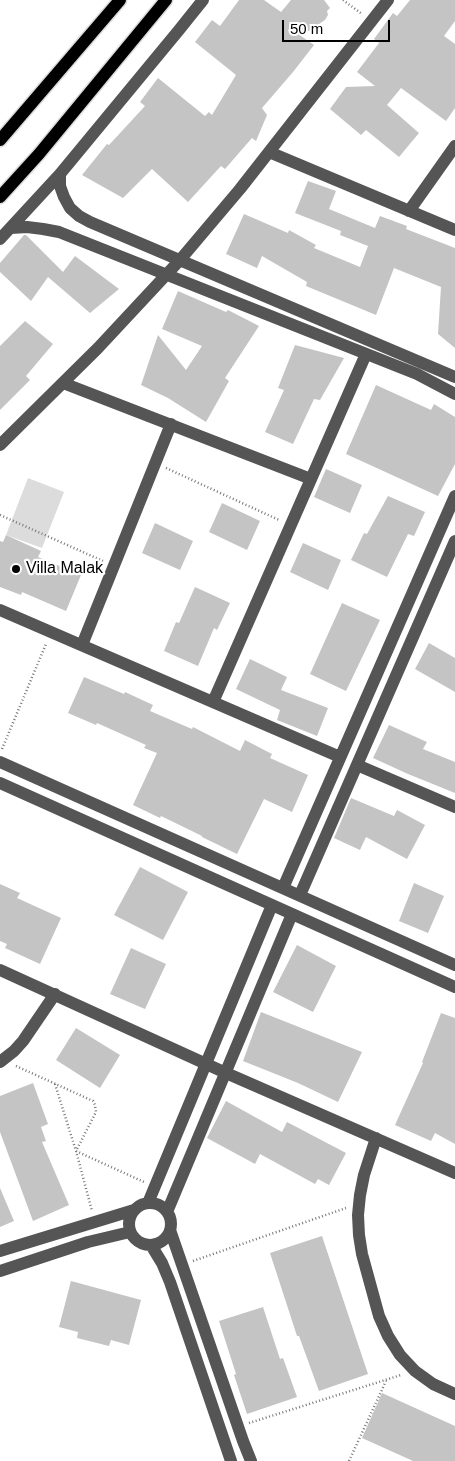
<!DOCTYPE html>
<html>
<head>
<meta charset="utf-8">
<style>
	body { margin:0 }
	#map { position:relative; width:455px; height:1461px; overflow:hidden; background:#fff; font-family:Helvetica,sans-serif }
	canvas { display:block }
	.scale { position:absolute; left:282px; top:20px; width:108px; height:22px; box-sizing:border-box; border:2px solid #000; border-top:0; padding-left:6px; font-size:15px; line-height:18px; white-space:nowrap; color:#000; -webkit-text-stroke:4px #fff; paint-order:stroke }
</style>
</head>
<body>
<div id="map">
<canvas width="455" height="1461"></canvas>
<div class="scale">50 m</div>
</div>
<script>
const c = document.querySelector('canvas').getContext('2d');
c.lineJoin = 'round';
function fill(path, color) { c.fillStyle = color; c.fill(path, 'evenodd'); }
const poly = rows => new Path2D(rows.map(r => 'M' + r).join(''));
function trace(path, color, width, dash) { c.strokeStyle = color; c.lineWidth = width; c.lineCap = dash ? 'butt' : 'round'; c.setLineDash(dash || []); c.stroke(path); }
function label(font, color, halo, rows, align = 'center') {
  c.font = font + ' Helvetica,sans-serif'; c.lineWidth = 4.5; c.setLineDash([]); c.textBaseline = 'middle'; c.strokeStyle = halo; c.fillStyle = color; for (const [text, x, y, turn = 0] of rows) {
    c.save(); c.translate(x, y); c.rotate((+turn || 0) * Math.PI / 180); c.textAlign = isNaN(turn) ? turn : align; if (halo) c.strokeText(text, 0, 0); c.fillText(text, 0, 0); c.restore();
  }
}
fill(poly([
	[28,478,64,492,42,548,6,535]
]), '#dcdcdc');
fill(poly([
	[239,0,264,0,281,12,291,0,324,0,330,8,327,11,328,15,325,20,301,36,314,45,293,72,262,108,267,115,256,141,252,138,225,169,221,166,188,202,152,169,123,198,82,175,107,144,109,145,145,106,140,102,158,78,205,116,209,112,212,115,236,75,195,42,212,20,220,26],
	[410,0,455,0,455,21,444,36,455,44,455,108,446,121,401,88,387,105,419,133,399,157,366,130,361,135,330,109,346,87,375,86,357,72,379,43,374,39,393,13,397,16],
	[308,181,336,191,329,209,375,228,380,216,407,226,406,229,455,248,455,348,438,334,441,287,394,268,376,315,306,286,307,282,262,256,257,268,226,254,244,214,288,233,289,230,316,245,314,248,360,267,368,246,340,235,341,231,295,213],
	[24,235,26,235,63,272,75,256,119,289,90,313,48,277,31,301,0,272,0,263],
	[178,291,226,312,228,310,259,326,225,378,229,381,206,422,168,398,141,385,158,335,186,370,202,346,162,329],
	[25,321,53,344,26,376,30,380,0,410,0,346],
	[295,345,344,358,320,400,314,399,293,444,265,432,284,390,278,388],
	[376,385,431,410,434,404,455,417,455,464,438,496,346,454],
	[326,469,362,485,350,513,314,497],
	[388,496,425,512,414,536,408,534,387,577,351,560,364,533,367,534],
	[222,503,260,521,247,550,209,532],
	[155,523,193,541,180,570,142,553],
	[6,535,41,551,38,557,81,575,66,611,22,592,21,595,0,587,0,541,3,542],
	[303,543,341,560,328,590,290,572],
	[195,587,230,603,217,630,214,628,198,666,164,651,176,622,179,623],
	[342,603,380,620,346,691,310,674],
	[429,643,455,658,455,692,415,669],
	[250,659,287,677,281,690,328,708,317,736,277,720,280,710,236,689],
	[84,677,124,694,125,692,153,705,150,711,192,729,193,727,240,751,245,740,272,754,270,758,308,775,292,812,264,799,237,854,202,837,202,836,161,816,160,818,133,805,157,753,144,748,146,745,97,723,96,725,68,713],
	[389,725,427,742,423,749,455,762,455,793,408,774,373,758],
	[351,798,394,816,397,810,425,825,407,859,366,837,360,850,334,838],
	[140,867,188,892,163,940,114,915],
	[414,883,444,896,428,933,399,921],
	[0,884,20,893,17,898,61,918,40,964,5,948,7,944,0,941],
	[297,945,336,966,313,1012,273,992],
	[131,948,166,964,145,1009,110,994],
	[261,1012,362,1052,338,1102,298,1083,243,1061],
	[441,1013,455,1018,455,1144,435,1133,431,1141,395,1125,423,1063,422,1062],
	[76,1028,120,1055,100,1088,56,1060],
	[33,1083,48,1124,41,1127,46,1141,42,1142,69,1205,33,1221,0,1132,0,1096],
	[226,1101,282,1132,287,1122,346,1153,329,1185,318,1179,315,1184,260,1154,255,1164,207,1138],
	[0,1188,14,1221,0,1227],
	[322,1236,368,1374,319,1391,299,1336,297,1336,270,1253],
	[71,1281,141,1300,129,1345,111,1340,109,1346,77,1338,78,1332,59,1327],
	[263,1307,280,1359,283,1358,297,1397,247,1414,234,1375,236,1374,219,1321],
	[382,1393,455,1426,455,1461,413,1461,362,1438]
]), '#c4c4c4');
const major = poly([
	[0,140,120,0],
	[0,197,39,154,166,0]
]);
trace(major, '#dbdbdb', 15);
trace(poly([
	[343,0,362,14],
	[166,468,279,520],
	[0,515,103,561],
	[2,749,46,644],
	[16,1066,93,1101,95,1105,96,1112,76,1151,144,1182],
	[55,1084,76,1151,92,1211],
	[193,1261,346,1208],
	[249,1423,401,1375],
	[349,1461,386,1381]
]), '#777', 2.5, [1, 2.5]);
trace(poly([
	[269,152,455,230],
	[60,174,60,186,64,197,70,208,79,216,90,222,455,377],
	[409,211,455,146],
	[11,228,27,227,43,229,59,232,417,374,455,394],
	[0,239,60,174,179,30,203,0],
	[63,383,311,479],
	[0,445,98,348,180,260,240,189,388,0],
	[0,610,340,757],
	[82,645,171,424],
	[213,702,366,354],
	[0,762,455,965],
	[357,765,455,807],
	[0,783,455,987],
	[283,888,455,496],
	[300,895,455,541],
	[0,970,226,1073,455,1173],
	[0,1062,14,1051,23,1041,55,994],
	[376,1138,364,1175,360,1195,358,1215,359,1235,362,1254,379,1316,388,1336,400,1355,415,1371,433,1384,455,1394],
	[148,1203,272,905],
	'129 1224a21 21 0 1 1 42 0a21 21 0 1 1-42 0Z',
	[167,1212,292,914],
	[170,1230,243,1441,251,1461],
	[151,1245,162,1263,170,1282,231,1461],
	[0,1251,134,1210],
	[0,1271,88,1242,130,1232]
]), '#555', 12);
trace(major, '#000', 12);
for (const [x, y, r, color] of [
	[16,569,5,"#000"]
]) { const dot = new Path2D(); dot.arc(x, y, r, 0, 2 * Math.PI); c.fillStyle = color; c.fill(dot); trace(dot, '#fff', 2); }
label('16px', '#000', '#fff', [
	["Villa Malak",26,569]
], 'left');
</script>
</body>
</html>
